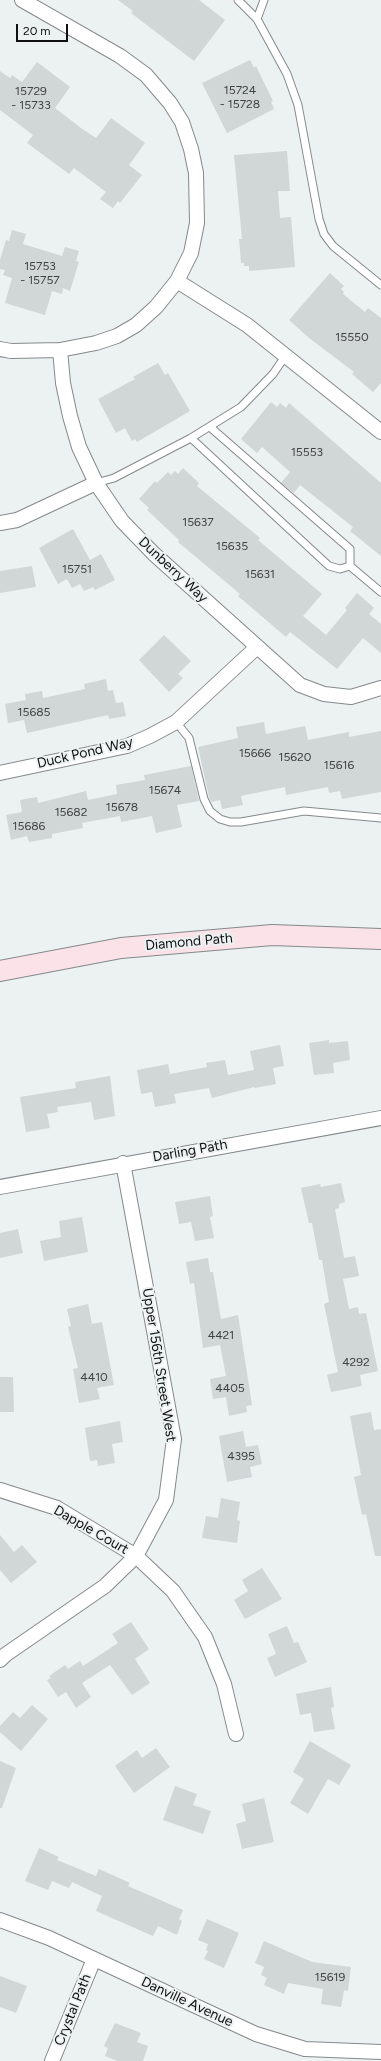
<!DOCTYPE html>
<html>
<head>
<meta charset="utf-8">
<style>
	body { margin:0 }
	#map { position:relative; width:381px; height:2061px; overflow:hidden; background:#ecf1f2; font-family:Figtree,sans-serif }
	canvas { display:block }
	.scale { position:absolute; left:16px; top:24px; width:52px; height:18px; box-sizing:border-box; border:2px solid #0f1011; border-top:0; padding-left:5px; font-size:12px; line-height:14px; white-space:nowrap; color:#0f1011; -webkit-text-stroke:3px #ecf1f2; paint-order:stroke }
</style>
</head>
<body>
<div id="map">
<canvas width="381" height="2061"></canvas>
<div class="scale">20 m</div>
</div>
<script>
const c = document.querySelector('canvas').getContext('2d');
c.lineJoin = 'round';
function fill(path, color) { c.fillStyle = color; c.fill(path, 'evenodd'); }
const poly = rows => new Path2D(rows.map(r => 'M' + r).join(''));
function trace(path, color, width, dash) { c.strokeStyle = color; c.lineWidth = width; c.lineCap = dash ? 'butt' : 'round'; c.setLineDash(dash || []); c.stroke(path); }
function label(font, color, halo, rows, align = 'center') {
  c.font = font + ' Figtree,sans-serif'; c.lineWidth = 4; c.setLineDash([]); c.textBaseline = 'middle'; c.strokeStyle = halo; c.fillStyle = color; for (const [text, x, y, turn = 0] of rows) {
    c.save(); c.translate(x, y); c.rotate((+turn || 0) * Math.PI / 180); c.textAlign = isNaN(turn) ? turn : align; if (halo) c.strokeText(text, 0, 0); c.fillText(text, 0, 0); c.restore();
  }
}
fill(poly([
	[118,0,199,0,225,20,194,61,131,13,133,11],
	[250,60,254,68,256,66,273,101,271,102,274,109,227,133,202,83],
	[37,62,70,87,55,108,81,128,96,138,111,118,145,143,129,165,142,175,120,203,118,201,113,208,100,199,106,192,74,168,69,174,27,143,33,135,0,110,0,71,10,78,12,75,22,82],
	[287,151,290,191,278,191,280,218,291,217,295,267,249,271,249,266,244,266,244,263,241,263,239,239,242,239,234,155],
	[12,230,26,234,23,244,62,256,65,247,79,251,76,261,79,262,70,291,63,288,62,294,52,291,45,315,5,303,12,278,3,275,5,270,0,269,0,260,6,240,9,241],
	[330,273,344,286,341,289,344,292,343,294,365,312,368,308,381,318,381,383,373,392,352,374,354,372,309,338,289,320],
	[158,363,165,375,168,373,190,411,137,442,135,439,132,441,125,428,116,433,98,399,135,379,133,377],
	[271,402,277,407,280,403,286,408,289,403,381,483,381,556,350,531,353,527,300,485,294,493,281,483,290,472,262,447,257,453,241,439],
	[183,468,199,483,197,486,260,538,258,540,322,594,303,616,326,635,347,610,345,608,357,593,374,608,369,614,381,624,381,653,363,638,337,669,290,632,286,637,238,596,240,594,178,542,179,540,147,510,149,508,139,499,155,481,157,483,168,472,171,475,175,471,178,474],
	[73,529,90,560,101,554,115,580,95,590,93,587,84,591,80,584,72,588,67,579,58,584,39,548],
	[32,566,36,587,0,593,0,571],
	[164,635,191,661,178,674,183,678,169,692,139,660],
	[106,679,108,691,113,690,116,703,123,702,126,716,109,719,108,715,27,733,24,720,8,723,5,704,26,700,25,694,42,691,43,698,85,689,84,684],
	[264,722,266,734,305,726,308,740,349,732,349,737,381,731,381,792,342,799,340,791,329,793,328,787,286,795,285,787,241,796,243,805,222,809,220,800,211,802,209,797,198,747,238,738,236,727],
	[191,766,199,801,177,805,182,827,156,833,152,816,121,822,120,816,82,823,83,828,52,834,52,838,29,842,27,836,11,840,6,815,22,812,20,800,37,797,38,803,86,791,88,800,117,794,116,785,145,780,144,775],
	[329,1040,329,1043,348,1041,350,1060,333,1063,334,1073,314,1075,309,1043],
	[280,1045,284,1066,273,1068,276,1084,255,1088,254,1087,212,1098,209,1088,174,1094,176,1103,155,1107,152,1092,141,1094,137,1070,168,1064,170,1074,207,1067,206,1063,225,1060,228,1075,254,1070,250,1051],
	[110,1076,115,1116,94,1120,91,1102,57,1107,58,1112,47,1114,50,1128,26,1132,20,1097,76,1088,75,1082],
	[341,1183,345,1202,339,1204,339,1208,335,1209,344,1258,355,1256,359,1276,343,1279,349,1309,358,1307,359,1314,366,1313,378,1371,360,1375,362,1386,331,1392,327,1375,338,1372,324,1304,329,1302,322,1260,319,1260,312,1223,309,1223,301,1188,320,1184,321,1187],
	[210,1196,213,1216,210,1217,214,1238,195,1241,191,1222,179,1224,175,1202],
	[82,1217,88,1252,44,1261,40,1241,61,1237,59,1221],
	[18,1229,23,1253,0,1258,0,1233],
	[208,1258,210,1272,213,1272,221,1319,238,1315,252,1405,246,1406,247,1412,229,1416,226,1397,213,1399,210,1379,226,1376,220,1345,203,1348,194,1283,190,1284,186,1262],
	[88,1304,92,1324,102,1322,114,1385,97,1388,100,1399,79,1403,73,1369,78,1368,68,1327,71,1326,67,1309],
	[0,1377,13,1377,14,1412,0,1412],
	[371,1412,374,1430,381,1429,381,1556,375,1556,366,1514,362,1515,354,1477,361,1475,350,1416],
	[120,1421,123,1442,112,1444,115,1463,98,1466,97,1460,90,1461,85,1428],
	[243,1431,246,1447,258,1445,262,1464,250,1467,252,1477,227,1482,219,1436],
	[221,1498,240,1502,237,1520,240,1521,237,1543,202,1538,206,1516,218,1518],
	[0,1535,14,1552,22,1545,37,1562,11,1583,0,1570],
	[262,1568,282,1599,245,1619,234,1600,248,1591,242,1580],
	[131,1622,149,1649,135,1659,150,1683,132,1695,110,1665,82,1683,91,1697,76,1708,66,1692,58,1697,47,1680,51,1678,49,1676,65,1665,68,1669,80,1661,83,1666,118,1643,112,1634],
	[287,1626,294,1643,298,1642,307,1662,275,1677,267,1658,276,1654,268,1634],
	[331,1687,334,1707,331,1708,335,1729,314,1732,311,1713,300,1715,296,1694],
	[32,1705,48,1719,21,1751,0,1732,0,1726,13,1712,20,1718],
	[310,1741,351,1765,339,1785,328,1779,308,1814,290,1803,304,1779,293,1772],
	[156,1748,170,1767,134,1793,115,1766,137,1750,142,1758],
	[0,1761,16,1768,2,1808,0,1808],
	[175,1786,197,1794,193,1805,211,1811,203,1834,163,1820],
	[264,1798,274,1842,242,1849,236,1824,246,1821,242,1804],
	[39,1848,59,1857,57,1860,96,1876,99,1869,130,1883,128,1886,183,1910,179,1919,182,1921,177,1935,158,1926,153,1936,96,1911,102,1896,72,1882,69,1888,52,1881,48,1890,25,1881],
	[207,1919,239,1933,224,1968,204,1959,208,1951,206,1950,208,1944,198,1940],
	[264,1941,312,1962,351,1967,348,1991,344,1990,341,2007,321,2004,323,1989,288,1983,284,1994,264,1985,267,1978,261,1975,264,1967,255,1963],
	[0,1976,27,1986,16,2013,0,2007],
	[115,2023,141,2033,137,2042,148,2046,143,2061,117,2061,105,2056,108,2048,104,2046]
]), '#d1d6d7');
const lane = poly([
	[238,0,257,19,287,74,298,105,319,219,324,234,333,246,381,285],
	[257,19,264,0],
	[210,427,350,549,350,566],
	[191,438,329,566,340,569,350,566],
	[96,483,114,478,191,438,241,407,273,374,286,355],
	[350,566,381,592],
	[176,722,189,738,204,799,210,811,220,819,230,822,241,822,304,811,381,818]
]);
const street = poly([
	[177,281,247,325,381,432],
	[0,349,11,351,60,350,96,343,117,336,136,325,156,307,177,281,191,253,197,223,196,173,191,149,182,122,170,103,146,75,120,56,22,0],
	[60,350,63,383,70,416,79,447,96,483,122,521,154,554,300,685,324,694,351,697,381,688],
	[0,523,17,520,96,483],
	[0,773,127,746,150,736,176,722,257,647],
	[0,1187,381,1118],
	[0,1490,57,1508,136,1556,173,1591,205,1637,224,1684,236,1734],
	[0,1660,5,1655,105,1586,136,1556,166,1500,174,1439,123,1163],
	[0,1920,49,1938,256,2034,305,2049,381,2052],
	[52,2061,94,1959]
]);
const secondary = poly([
	[0,971,121,948,272,935,381,939]
]);
trace(lane, '#84898a', 9);
trace(street, '#84898a', 16);
trace(secondary, '#84898a', 22);
trace(lane, '#fff', 7);
trace(street, '#fff', 14);
trace(secondary, '#fbe2e9', 20);
label('12px', '#404242', null, [
	["15724",240,90],
	["- 15728",240,104],
	["15729",31,91],
	["- 15733",31,105],
	["15753",40,266],
	["- 15757",40,280],
	["15550",352,337],
	["15553",307,452],
	["15637",198,522],
	["15635",232,546],
	["15751",77,569],
	["15631",260,574],
	["15685",34,712],
	["15666",255,753],
	["15620",295,757],
	["15616",339,765],
	["15674",165,790],
	["15678",122,807],
	["15682",71,812],
	["15686",29,826],
	["4421",221,1335],
	["4292",356,1362],
	["4410",94,1377],
	["4405",230,1388],
	["4395",241,1456],
	["15619",330,1977]
]);
label('14px', '#0f1011', '#ecf1f2', [
	["Dunberry Way",173,570,43],
	["Duck Pond Way",85,753,-13],
	["Diamond Path",189,942,-5],
	["Darling Path",190,1151,-10],
	["Upper 156th Street West",159,1365,81],
	["Dapple Court",91,1530,30],
	["Danville Avenue",187,2002,25],
	["Crystal Path",73,2010,-68]
]);
</script>
</body>
</html>
